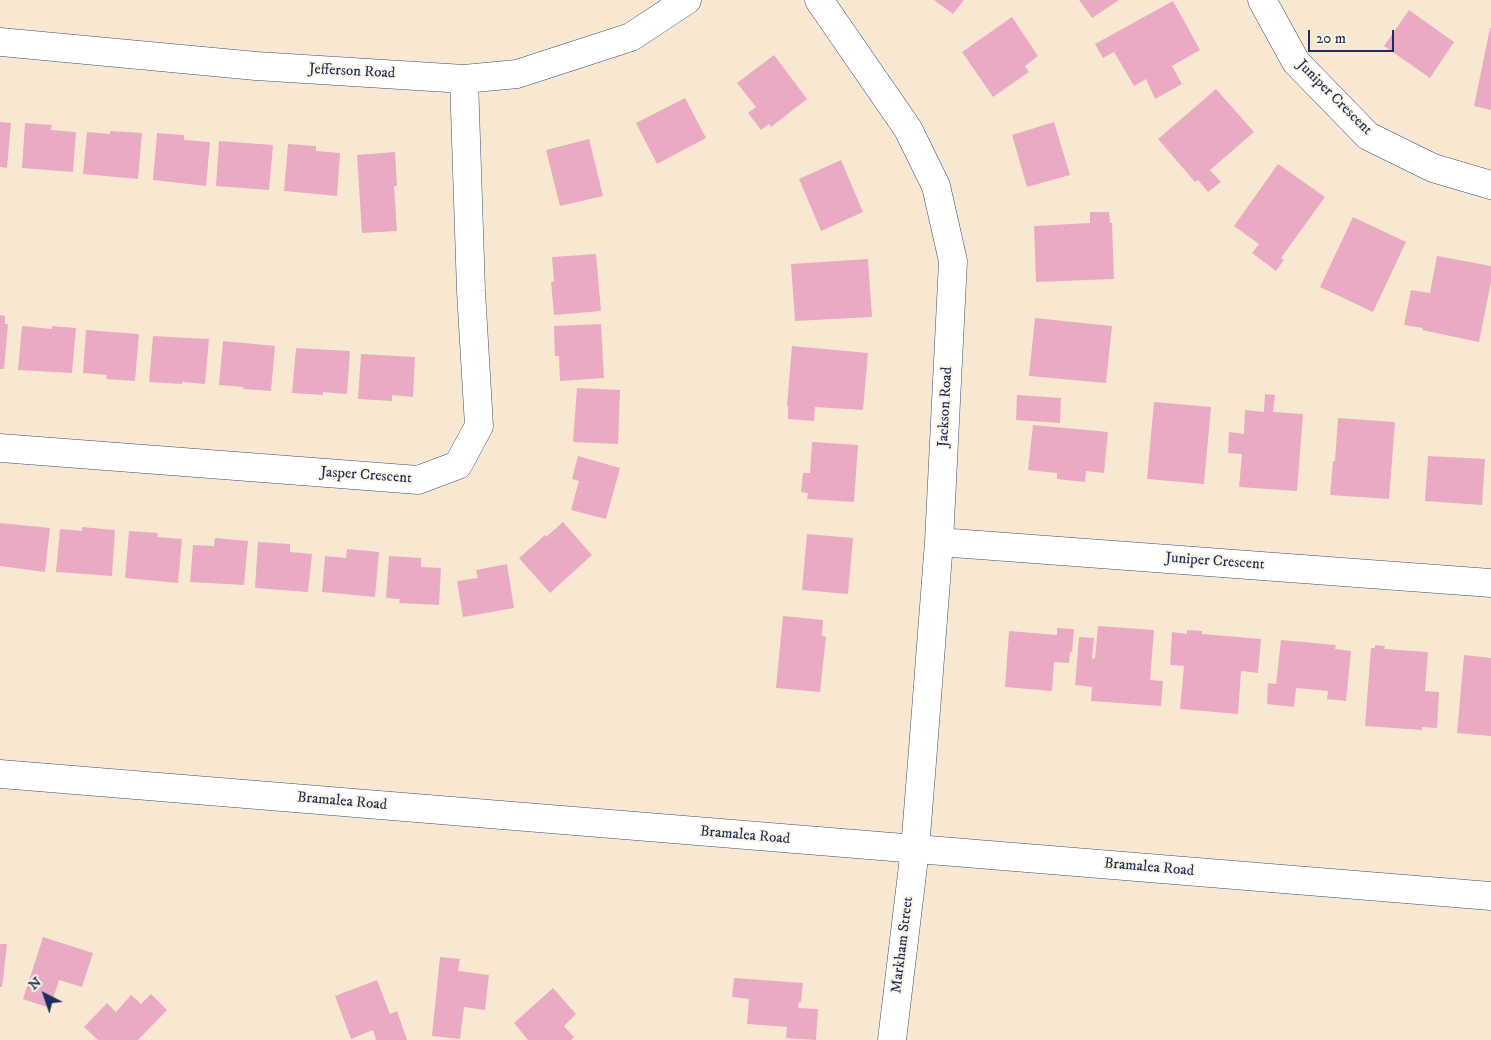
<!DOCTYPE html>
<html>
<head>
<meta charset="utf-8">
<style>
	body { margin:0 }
	#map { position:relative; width:1491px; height:1040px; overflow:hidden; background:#f8e8d2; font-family:"IM FELL DW Pica",serif }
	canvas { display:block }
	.north { position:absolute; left:20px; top:970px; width:50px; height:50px; -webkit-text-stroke:4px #fcf5e5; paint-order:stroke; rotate:319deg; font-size:14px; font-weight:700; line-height:20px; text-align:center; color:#1b2f5e }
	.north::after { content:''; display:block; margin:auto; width:18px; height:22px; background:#1b2f5e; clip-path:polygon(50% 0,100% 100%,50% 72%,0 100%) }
	.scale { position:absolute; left:1308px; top:30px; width:86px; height:22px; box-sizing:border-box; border:2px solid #1b2f5e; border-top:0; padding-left:6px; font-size:15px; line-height:18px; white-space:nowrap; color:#1b2f5e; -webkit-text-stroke:4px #fcf5e5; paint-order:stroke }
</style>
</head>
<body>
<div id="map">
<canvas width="1491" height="1040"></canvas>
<div class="north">N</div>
<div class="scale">20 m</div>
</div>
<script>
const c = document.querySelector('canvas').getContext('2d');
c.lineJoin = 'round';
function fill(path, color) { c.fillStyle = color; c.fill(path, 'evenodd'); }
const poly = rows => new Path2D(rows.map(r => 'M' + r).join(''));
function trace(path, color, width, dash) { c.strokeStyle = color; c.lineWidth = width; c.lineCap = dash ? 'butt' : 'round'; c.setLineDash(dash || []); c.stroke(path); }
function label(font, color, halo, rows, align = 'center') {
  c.font = font + ' "IM FELL DW Pica",serif'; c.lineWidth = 4; c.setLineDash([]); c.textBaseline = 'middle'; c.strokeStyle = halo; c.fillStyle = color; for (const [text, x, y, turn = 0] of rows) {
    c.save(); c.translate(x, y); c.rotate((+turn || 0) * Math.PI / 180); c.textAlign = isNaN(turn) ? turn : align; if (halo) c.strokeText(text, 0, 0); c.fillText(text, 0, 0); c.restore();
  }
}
fill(poly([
	[934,0,964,0,953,14],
	[1079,0,1119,0,1092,18],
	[1173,1,1200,50,1172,66,1182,84,1155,99,1146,79,1134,86,1114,52,1103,58,1095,44],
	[1409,10,1454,42,1430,78,1384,46],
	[1012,17,1038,56,1025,66,1029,72,993,97,962,52],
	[1490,28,1491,28,1491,110,1474,106],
	[774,55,807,99,771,127,769,124,761,130,748,113,756,107,737,83],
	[1216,89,1254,132,1210,170,1221,182,1208,192,1198,180,1195,182,1158,139],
	[685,98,706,138,657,164,636,123],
	[0,122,11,123,7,168,0,167],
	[1054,122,1070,175,1027,187,1012,135],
	[25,123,52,125,51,130,76,132,73,172,22,168],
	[110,131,142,133,138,179,83,174,87,132,110,134],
	[157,133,184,135,184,140,210,142,206,186,153,180],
	[589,139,603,196,560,206,546,150],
	[219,141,273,145,269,190,216,186],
	[288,144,316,146,316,151,340,153,337,196,284,191],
	[395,152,397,186,394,186,397,231,362,233,357,155],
	[841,160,863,212,821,231,799,179],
	[1278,164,1325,197,1281,258,1284,260,1276,271,1252,253,1259,244,1234,226],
	[1090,212,1109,212,1110,223,1112,223,1114,279,1036,282,1034,226,1090,223],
	[1353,217,1406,242,1373,312,1320,287],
	[596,254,601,311,554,315,551,282,554,281,552,257],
	[1437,256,1491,266,1491,282,1479,342,1422,330,1423,328,1404,325,1411,290,1430,293],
	[868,259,872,317,795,321,791,264],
	[0,315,5,316,5,324,8,324,4,369,0,369],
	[1035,318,1112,326,1106,383,1029,376],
	[601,324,604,378,560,381,559,356,555,356,554,326],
	[22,326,52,329,52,326,76,328,72,373,18,370],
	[86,330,139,334,135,381,106,379,107,375,83,373],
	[153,336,209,339,205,384,182,382,182,384,149,382],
	[223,341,275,346,271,391,243,389,243,387,219,385],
	[792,346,868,353,863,410,815,407,814,421,788,419,788,406,787,405],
	[296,348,350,351,347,394,323,392,323,395,292,393],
	[361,354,415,357,413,397,392,395,392,401,358,399],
	[577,388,620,390,618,444,573,442],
	[1265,394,1275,395,1273,412,1303,414,1297,491,1239,487,1242,454,1228,453,1229,432,1244,434,1245,410,1264,412],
	[1017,395,1061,398,1060,423,1016,420],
	[1154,402,1211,407,1204,484,1147,479],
	[1338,418,1395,422,1389,499,1330,495,1333,461,1335,461],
	[1033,425,1108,432,1104,473,1086,471,1085,482,1057,479,1057,473,1028,470],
	[812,442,858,445,854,502,807,499,808,493,801,492,803,473,810,473],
	[578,456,620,468,606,519,571,510,579,481,572,479],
	[1428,456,1485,459,1482,505,1425,501],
	[563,522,592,555,550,593,519,558,545,535,546,537],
	[0,523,50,528,45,572,0,566],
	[82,527,115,530,112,576,56,572,60,529,82,531],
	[129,531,158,533,157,537,182,539,178,583,125,578],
	[807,534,853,538,848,594,802,590],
	[215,538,248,541,244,585,190,582,193,545,214,546],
	[258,542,290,544,290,552,312,554,308,592,255,588],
	[347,549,379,552,375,597,322,592,325,556,346,558],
	[389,556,421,558,421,567,441,568,439,605,399,603,400,599,386,598],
	[507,564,514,608,463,617,457,581,478,578,476,570],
	[783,616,823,620,822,636,826,637,820,692,776,688],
	[1098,626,1154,630,1150,680,1163,681,1161,706,1091,701,1092,687,1075,685,1079,637,1094,638,1092,659,1095,658],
	[1057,628,1074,629,1072,652,1070,652,1069,663,1054,662,1052,691,1005,687,1009,631,1057,635],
	[1187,630,1202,631,1202,634,1261,639,1258,673,1241,671,1238,714,1180,709,1184,666,1170,665,1172,632,1187,634],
	[1281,640,1336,645,1335,649,1351,651,1346,701,1327,699,1328,691,1296,688,1294,707,1267,704,1268,683,1276,684],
	[1375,645,1385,646,1384,649,1428,652,1425,691,1439,692,1437,728,1422,727,1422,730,1365,726,1371,648,1375,648],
	[1464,655,1491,658,1491,736,1457,733],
	[43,937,93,953,82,987,59,980,50,1008,23,999],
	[0,944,7,944,2,987,0,987],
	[440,957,460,959,458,971,489,975,485,1010,464,1007,460,1039,432,1036],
	[734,978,803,983,801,1002,799,1002,798,1008,818,1009,816,1040,786,1038,787,1027,747,1024,749,999,732,997],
	[377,980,390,1014,397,1011,407,1040,376,1040,373,1030,351,1039,335,996],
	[553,988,576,1014,564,1026,574,1037,571,1040,528,1040,514,1023],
	[151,994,167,1010,138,1040,98,1040,84,1027,107,1003,116,1012,131,995,141,1004]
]), '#ebaac4');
const minor = poly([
	[819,0,908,129,936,186,953,261,939,542,922,762,915,849,892,1040],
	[1262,0,1296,62,1368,136,1433,168,1491,185],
	[0,42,256,66,464,79,517,74,631,37,687,0],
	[0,448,418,480,458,465,479,426,471,291,464,79],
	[939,542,1491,583]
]);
const major = poly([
	[0,774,1491,896]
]);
trace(minor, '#3c4b6f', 29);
trace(major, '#3c4b6f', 29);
trace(minor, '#fff', 28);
trace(major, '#fff', 28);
label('15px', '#1b2f5e', '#fcf5e5', [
	["Jefferson Road",352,72,3],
	["Juniper Crescent",1334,98,45],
	["Jackson Road",946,407,-87],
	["Jasper Crescent",366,476,4],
	["Juniper Crescent",1215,562,4],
	["Bramalea Road",342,802,5],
	["Bramalea Road",745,836,5],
	["Bramalea Road",1149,868,5],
	["Markham Street",903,945,-83]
]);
</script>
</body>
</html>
